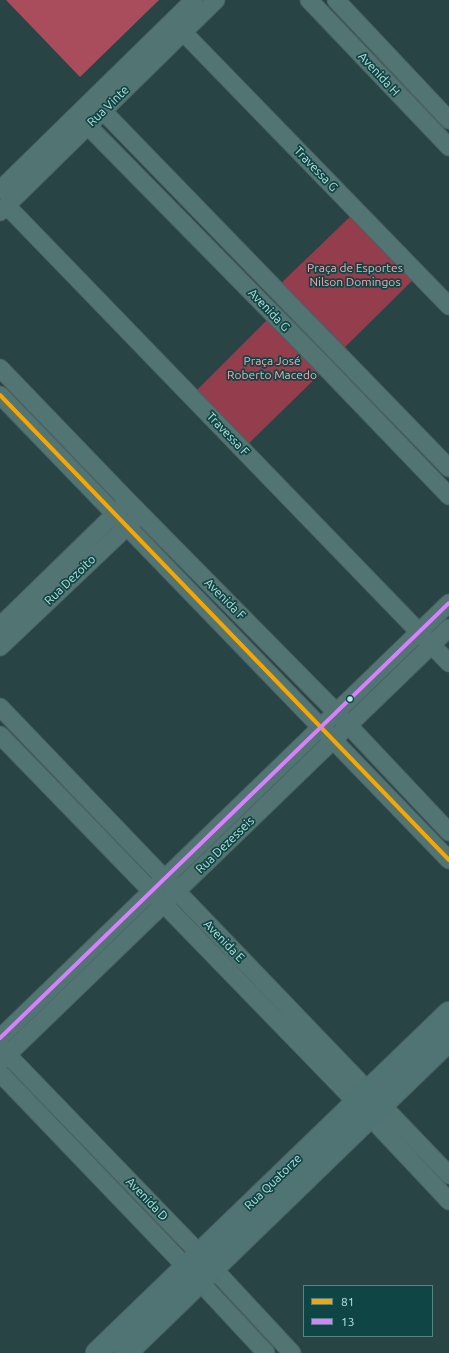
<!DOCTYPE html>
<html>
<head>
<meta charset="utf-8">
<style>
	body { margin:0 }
	#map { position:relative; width:449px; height:1353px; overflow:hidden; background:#294444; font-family:Ubuntu,sans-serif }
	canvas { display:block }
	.legend { position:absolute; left:303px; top:1285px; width:130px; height:52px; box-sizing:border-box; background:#0f4544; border:1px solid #538583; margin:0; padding:5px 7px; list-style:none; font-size:12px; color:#b8e4e2 }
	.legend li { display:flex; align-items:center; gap:8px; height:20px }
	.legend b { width:20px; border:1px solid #538583 }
</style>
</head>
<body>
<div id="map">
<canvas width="449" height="1353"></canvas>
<ul class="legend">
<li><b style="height:5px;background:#f7a600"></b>81</li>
<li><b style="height:5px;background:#d880ff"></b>13</li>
</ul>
</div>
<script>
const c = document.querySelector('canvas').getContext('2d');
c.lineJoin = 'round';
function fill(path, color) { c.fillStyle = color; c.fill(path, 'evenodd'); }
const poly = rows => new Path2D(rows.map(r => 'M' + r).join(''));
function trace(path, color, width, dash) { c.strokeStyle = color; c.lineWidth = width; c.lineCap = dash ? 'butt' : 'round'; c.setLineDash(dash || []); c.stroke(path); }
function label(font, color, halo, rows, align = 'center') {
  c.font = font + ' Ubuntu,sans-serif'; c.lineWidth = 3.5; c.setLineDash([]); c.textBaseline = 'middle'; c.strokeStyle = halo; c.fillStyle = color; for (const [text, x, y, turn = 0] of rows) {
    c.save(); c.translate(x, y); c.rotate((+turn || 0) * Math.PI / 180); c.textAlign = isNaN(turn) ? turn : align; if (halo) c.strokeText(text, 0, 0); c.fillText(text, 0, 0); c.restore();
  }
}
fill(poly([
	[356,211,418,275,338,354,275,289],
	[272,315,326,368,243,449,191,396]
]), '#933d4d');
fill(poly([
	[6,0,159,0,80,77]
]), '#a94d5c');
const street = poly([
	[309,0,449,147],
	[336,0,449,120],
	[183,32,449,306],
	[103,111,449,468],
	[88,126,329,371,449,496],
	[0,190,194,0],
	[7,206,449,663],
	[0,212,216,0],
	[0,368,128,501,336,712,449,832],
	[0,395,449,860],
	[0,626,122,507],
	[0,647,135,519],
	[0,707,449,1175],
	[0,735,356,1102,449,1201],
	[0,1038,449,603],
	[0,1047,200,1254,292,1353],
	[0,1062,449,628],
	[0,1073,186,1267,266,1353]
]);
const secondary = poly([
	[97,1353,449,1013],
	[126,1353,449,1040]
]);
trace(street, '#4a6262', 19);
trace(secondary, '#4a6262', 24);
trace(street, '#527473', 17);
trace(secondary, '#507373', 22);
trace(poly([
	[0,395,449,860]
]), '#f7a600', 4);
trace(poly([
	[0,1038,449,603]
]), '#d880ff', 4);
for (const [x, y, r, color] of [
	[350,699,3.5,"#b8e4e2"]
]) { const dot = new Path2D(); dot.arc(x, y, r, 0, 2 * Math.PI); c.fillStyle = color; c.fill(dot); trace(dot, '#0f4544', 1.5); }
label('12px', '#b8e4e2', '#0f4544', [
	["Avenida H",379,74,47],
	["Rua Vinte",108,106,-44],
	["Travessa G",316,169,46],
	["Avenida G",269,310,46],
	["Travessa F",228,434,46],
	["Rua Dezoito",70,580,-44],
	["Avenida F",225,599,45],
	["Rua Dezesseis",225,845,-44],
	["Avenida E",224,941,46],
	["Rua Quatorze",273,1182,-44],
	["Avenida D",147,1199,46]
]);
label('12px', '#fea7b0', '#0f4544', [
	["Praça de Esportes",355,268],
	["Nilson Domingos",355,282],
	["Praça José",272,361],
	["Roberto Macedo",272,375]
]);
</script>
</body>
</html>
